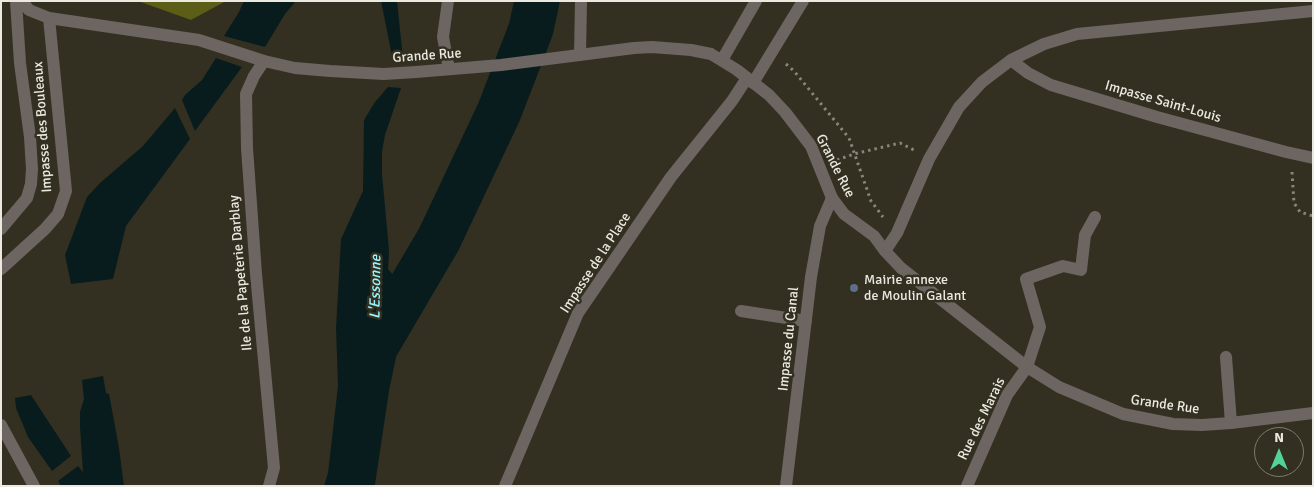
<!DOCTYPE html>
<html>
<head>
<meta charset="utf-8">
<style>
	body { margin:0 }
	#map { position:relative; width:1314px; height:487px; overflow:hidden; background:#333021; font-family:Signika,sans-serif }
	canvas { display:block }
	.frame { position:absolute; inset:0; border:2px solid #ebe9e0; pointer-events:none }
	.north { position:absolute; left:1254px; top:427px; width:50px; height:50px; box-sizing:border-box; background:#333021; border:1px solid #7d7a6d; border-radius:50%; rotate:0deg; font-size:14px; font-weight:700; line-height:20px; text-align:center; color:#ebe9e0 }
	.north::after { content:''; display:block; margin:auto; width:18px; height:22px; background:#52d397; clip-path:polygon(50% 0,100% 100%,50% 72%,0 100%) }
</style>
</head>
<body>
<div id="map">
<canvas width="1314" height="487"></canvas>
<div class="frame"></div>
<div class="north">N</div>
</div>
<script>
const c = document.querySelector('canvas').getContext('2d');
c.lineJoin = 'round';
function fill(path, color) { c.fillStyle = color; c.fill(path, 'evenodd'); }
const poly = rows => new Path2D(rows.map(r => 'M' + r).join(''));
function trace(path, color, width, dash) { c.strokeStyle = color; c.lineWidth = width; c.lineCap = dash ? 'butt' : 'round'; c.setLineDash(dash || []); c.stroke(path); }
function label(font, color, halo, rows, align = 'center') {
  c.font = font + ' Signika,sans-serif'; c.lineWidth = 5; c.setLineDash([]); c.textBaseline = 'middle'; c.strokeStyle = halo; c.fillStyle = color; for (const [text, x, y, turn = 0] of rows) {
    c.save(); c.translate(x, y); c.rotate((+turn || 0) * Math.PI / 180); c.textAlign = isNaN(turn) ? turn : align; if (halo) c.strokeText(text, 0, 0); c.fillText(text, 0, 0); c.restore();
  }
}
fill(poly([
	[138,1,226,1,191,20]
]), '#5c5d17');
fill(poly([
	[244,1,296,1,285,14,265,47,224,36,239,12],
	[381,1,397,1,403,58,393,61],
	[519,1,549,1,540,48,510,47],
	[216,58,242,67,195,131,182,100,185,95,202,80],
	[388,87,401,88,385,135,382,152,382,174,389,250,387,294,367,386,352,486,324,486,328,473,338,386,336,328,341,239,363,191,364,120,375,102],
	[175,108,190,139,126,226,113,279,71,284,65,255,87,197,100,183,143,146],
	[103,376,106,393,109,394,119,448,124,486,61,486,58,481,78,466,83,472,80,427,80,412,84,399,82,380],
	[31,395,71,456,52,471,28,437,16,408,15,398]
]), '#091c1d');
trace(poly([
	[375,348,439,239,499,112,531,29,537,1],
	[352,486,367,386,375,348,374,287]
]), '#091c1d', 45);
trace(poly([
	[786,64,794,71,849,138,871,201,883,217],
	[837,160,854,154,900,143,914,150],
	[1292,172,1294,203,1300,212,1313,216]
]), '#89867a', 3, [2.5, 4]);
trace(poly([
	[448,1,443,37,449,69],
	[580,55,581,1],
	[753,83,803,1],
	[741,311,806,321],
	[1226,357,1231,423],
	[1027,367,1040,327,1026,279,1063,266,1081,270,1085,235,1095,217]
]), '#6d6562', 12);
trace(poly([
	[722,60,756,1],
	[1011,60,1028,73,1051,85,1157,117,1286,152,1313,158],
	[264,61,254,76,246,94,247,148,256,274,274,468,269,486],
	[885,251,897,233,929,159,959,107,982,82,1011,60,1044,44,1077,34,1313,11],
	[1,269,45,229,58,214,66,191,49,18],
	[1,425,34,486],
	[505,486,578,313,671,177,732,101,747,78],
	[786,486,811,277,820,226,832,198],
	[967,486,1007,395,1027,367]
]), '#6d6562', 12);
trace(poly([
	[22,1,29,10,49,18,199,40,264,61,295,68,330,71,384,74,416,72,501,65,634,48,652,47,691,50,711,54,737,70,769,95,785,112,811,146,832,198,844,214,874,236,885,251,901,268,1027,367,1059,387,1123,414,1173,424,1202,425,1231,423,1313,413],
	[1,229,27,198,31,184,32,169,30,137,20,63,16,1]
]), '#6d6562', 12);
for (const [x, y, r, color] of [
	[854,288,5,"#5c6f8a"]
]) { const dot = new Path2D(); dot.arc(x, y, r, 0, 2 * Math.PI); c.fillStyle = color; c.fill(dot); trace(dot, '#333021', 2); }
label('14px', '#ebe9e0', '#333021', [
	["Grande Rue",427,56,-4],
	["Impasse Saint-Louis",1163,102,16],
	["Impasse des Bouleaux",43,127,-94],
	["Grande Rue",835,166,63],
	["Impasse de la Place",596,263,-57],
	["Ile de la Papeterie Darblay",241,273,-95],
	["Impasse du Canal",789,339,-84],
	["Grande Rue",1165,405,8],
	["Rue des Marais",982,419,-64]
]);
label('14px', '#ebe9e0', '#333021', [
	["Mairie annexe",864,280],
	["de Moulin Galant",864,296]
], 'left');
label('italic 15px', '#98f6fe', '#333021', [
	["L'Essonne",376,287,-89]
]);
</script>
</body>
</html>
